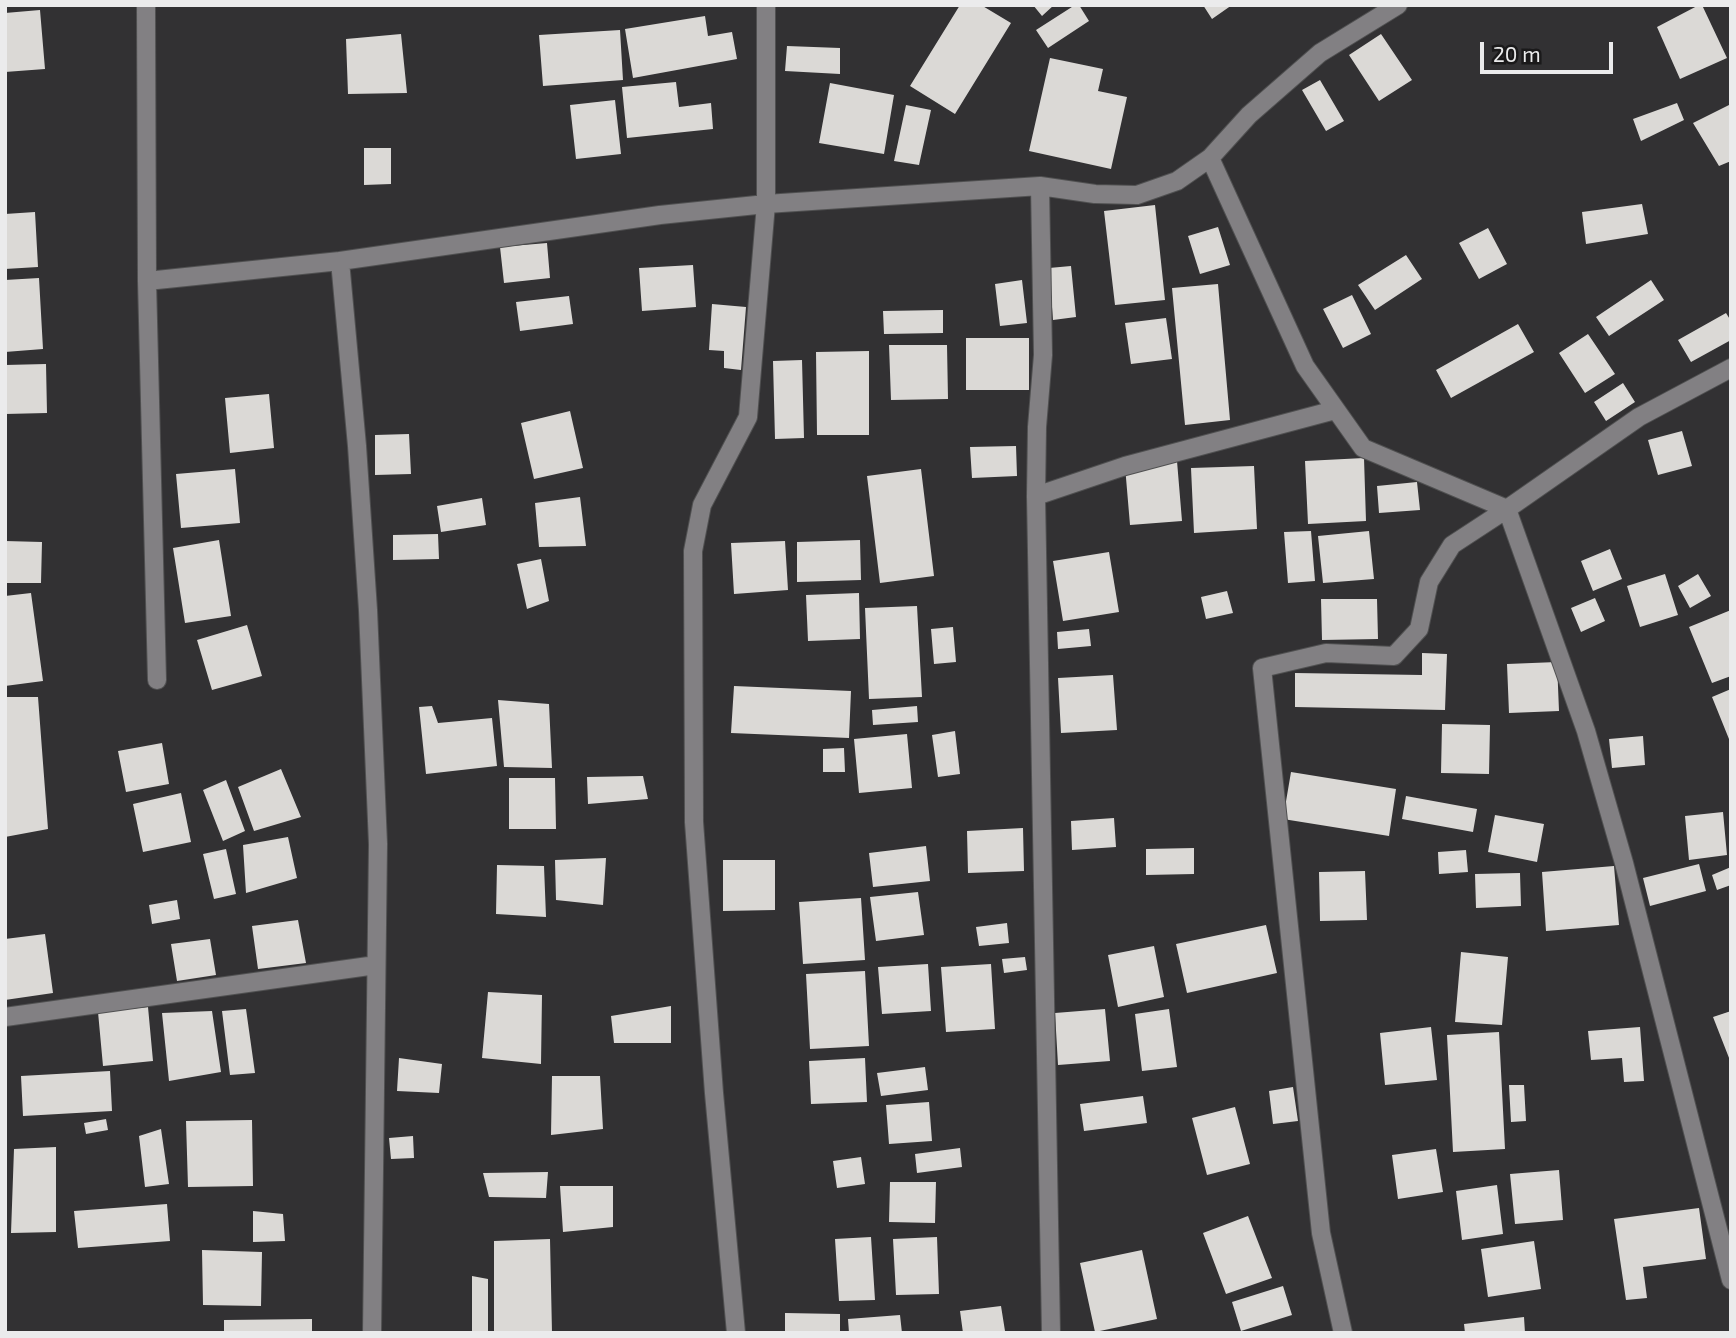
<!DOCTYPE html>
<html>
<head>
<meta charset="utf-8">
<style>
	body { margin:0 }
	#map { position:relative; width:1736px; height:1338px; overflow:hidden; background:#323133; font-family:"Exo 2",sans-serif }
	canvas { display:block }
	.frame { position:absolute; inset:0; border:7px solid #ebebec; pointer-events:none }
	.scale { position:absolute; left:1480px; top:42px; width:133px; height:32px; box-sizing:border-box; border:4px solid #ebebec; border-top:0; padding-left:9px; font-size:21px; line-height:24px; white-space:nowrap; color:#ebebec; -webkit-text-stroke:5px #1a191a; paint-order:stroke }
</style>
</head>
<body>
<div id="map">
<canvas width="1736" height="1338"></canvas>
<div class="frame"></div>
<div class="scale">20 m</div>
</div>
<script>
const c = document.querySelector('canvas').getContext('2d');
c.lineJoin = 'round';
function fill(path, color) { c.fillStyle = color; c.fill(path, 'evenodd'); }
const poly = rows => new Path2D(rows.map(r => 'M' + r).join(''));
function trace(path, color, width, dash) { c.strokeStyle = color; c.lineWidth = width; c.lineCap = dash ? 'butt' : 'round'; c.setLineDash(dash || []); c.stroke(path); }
fill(poly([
	[960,5,981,5,1011,23,955,114,910,86],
	[1033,5,1054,5,1042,16],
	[1075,5,1079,5,1089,21,1048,48,1036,30],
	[1203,5,1232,5,1212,19],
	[1699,5,1702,5,1727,58,1680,79,1657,27],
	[40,10,45,69,5,72,5,13],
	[705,16,708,36,732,32,737,59,633,78,625,29],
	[620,30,623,80,543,86,539,35],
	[401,34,407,93,348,94,346,39],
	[1381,34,1412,80,1379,101,1349,55],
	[787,46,840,48,840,74,785,71],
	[1050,58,1103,69,1098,91,1127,97,1111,169,1029,151],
	[1320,80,1344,121,1326,131,1302,90],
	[676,82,679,107,711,103,713,129,627,138,622,87],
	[830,83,894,95,884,154,819,143],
	[615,100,621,154,576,159,570,105],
	[1677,103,1684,120,1641,141,1633,119],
	[1731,104,1731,161,1719,166,1693,123],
	[906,105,931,110,919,165,894,161],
	[364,148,391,148,391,184,364,185],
	[1642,204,1648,234,1586,244,1582,212],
	[1155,205,1165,300,1115,305,1104,211],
	[35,212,38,267,5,269,5,214],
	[1218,227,1230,265,1200,274,1188,236],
	[1488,228,1507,264,1479,279,1459,243],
	[547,243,550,278,504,283,500,247],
	[1406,255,1422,279,1375,310,1358,285],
	[693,265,696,307,642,311,639,268],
	[1071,266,1076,317,1053,320,1049,268],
	[39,278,43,349,5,352,5,280],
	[1022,280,1027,323,1000,326,995,284],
	[1651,280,1664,300,1609,336,1596,317],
	[1218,284,1230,420,1185,425,1172,288],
	[1352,295,1371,334,1343,348,1323,309],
	[569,296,573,324,520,331,516,302],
	[712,304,746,307,741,370,724,368,724,351,709,350],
	[943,310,943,333,884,334,883,311],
	[1726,313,1731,321,1731,340,1691,362,1678,340],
	[1166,318,1172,359,1131,364,1125,323],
	[1518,324,1534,352,1451,398,1436,370],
	[1588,334,1615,374,1585,393,1559,353],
	[966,338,1029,338,1029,390,966,390],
	[889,345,947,345,948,399,891,400],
	[869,351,869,435,817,435,816,352],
	[802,360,804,438,775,439,773,361],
	[46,364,47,413,5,414,5,365],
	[1623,383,1635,402,1606,421,1594,402],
	[269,394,274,448,230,453,225,398],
	[570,411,583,468,534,479,521,423],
	[1682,431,1692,466,1658,475,1648,440],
	[409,434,411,474,375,475,375,435],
	[1016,446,1017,476,972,478,970,447],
	[1364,458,1366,521,1308,524,1305,461],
	[1177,461,1182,521,1130,525,1125,466],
	[1254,466,1257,529,1194,533,1191,468],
	[235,469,240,523,181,528,176,474],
	[921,469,934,576,880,583,867,476],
	[1417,482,1420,510,1379,513,1377,486],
	[580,497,586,546,539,547,535,503],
	[482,498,486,525,441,532,437,506],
	[1311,531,1315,581,1288,583,1284,532],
	[1369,531,1374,579,1323,583,1318,536],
	[438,534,439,559,393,560,393,535],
	[219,540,231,616,185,623,173,548],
	[860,540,861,580,797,582,797,542],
	[5,541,42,542,41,583,5,583],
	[785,541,788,590,734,594,731,543],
	[1610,549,1622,579,1593,591,1581,561],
	[1109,552,1119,612,1063,621,1053,561],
	[541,559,549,601,527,609,517,564],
	[1665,574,1678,615,1640,627,1627,586],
	[1698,574,1711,596,1690,608,1678,586],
	[1227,591,1233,613,1206,619,1201,597],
	[31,593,43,681,5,686,5,596],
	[859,593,860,639,808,641,806,595],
	[1595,598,1605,621,1581,632,1571,608],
	[1321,599,1377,599,1378,639,1322,640],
	[917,606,922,697,869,699,865,608],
	[1731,610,1731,676,1712,683,1689,627],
	[247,625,262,676,212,690,197,640],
	[953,627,956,662,934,664,931,629],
	[1089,629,1091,646,1058,649,1057,632],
	[1422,653,1447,654,1445,710,1295,707,1295,673,1422,675],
	[1557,662,1559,711,1509,713,1507,664],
	[1113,675,1117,730,1061,733,1058,678],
	[734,686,851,691,849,738,731,733],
	[1731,689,1731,744,1712,697],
	[5,697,38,697,48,829,5,837],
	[498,700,549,704,552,768,504,767],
	[432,706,438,723,492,718,497,766,426,774,419,707],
	[917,706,918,722,873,725,872,710],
	[1442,724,1490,725,1489,774,1441,773],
	[955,731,960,774,938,777,932,735],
	[907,734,912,788,859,793,854,739],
	[1643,736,1645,765,1612,768,1609,739],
	[162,743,169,784,126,792,118,751],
	[844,748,845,772,823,772,823,749],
	[281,769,301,817,254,831,238,787],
	[1291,772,1396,789,1389,836,1283,819],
	[643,776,648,799,588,804,587,777],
	[509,778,555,778,556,829,509,829],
	[226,780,245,831,223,841,203,790],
	[181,793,191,842,143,852,133,804],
	[1406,796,1477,809,1473,832,1402,819],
	[1723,812,1727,855,1689,860,1685,816],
	[1495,815,1544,824,1537,862,1488,852],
	[1114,818,1116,847,1072,850,1071,821],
	[1023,828,1024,871,968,873,967,831],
	[288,837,297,878,246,893,243,845],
	[926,846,930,881,873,887,869,853],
	[1194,848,1194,874,1146,875,1146,849],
	[226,849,236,894,214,899,203,854],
	[1466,850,1468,872,1439,874,1438,852],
	[606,858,603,905,556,900,555,860],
	[723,860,775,860,775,910,723,911],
	[1699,864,1706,891,1650,906,1643,878],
	[497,865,544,866,546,917,496,914],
	[1614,866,1619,925,1546,931,1542,872],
	[1731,867,1731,885,1717,890,1712,875],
	[1365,871,1367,920,1320,921,1319,872],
	[1520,873,1521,906,1476,908,1475,874],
	[918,892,924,935,876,941,870,897],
	[861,898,865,960,803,964,799,902],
	[177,900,180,919,152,924,149,905],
	[298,920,306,963,258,969,252,926],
	[1007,923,1009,943,979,946,976,927],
	[1266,925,1277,973,1187,993,1176,944],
	[45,934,53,993,5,1000,5,939],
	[210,939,216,975,177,981,171,944],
	[1154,946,1164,997,1118,1007,1108,955],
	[1461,952,1508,957,1502,1025,1455,1022],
	[1025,957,1027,970,1004,973,1002,959],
	[928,964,931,1011,882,1014,878,967],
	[991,964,995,1029,946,1032,941,967],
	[865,971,869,1046,810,1049,806,974],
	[488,992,542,995,541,1064,482,1058],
	[671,1006,671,1043,614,1043,611,1016],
	[148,1007,153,1061,103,1066,98,1012],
	[246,1009,255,1073,230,1075,222,1011],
	[1105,1009,1110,1061,1058,1065,1055,1013],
	[1169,1009,1177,1067,1142,1071,1135,1014],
	[212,1011,221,1072,169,1081,162,1013],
	[1731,1011,1731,1063,1713,1017],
	[1431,1027,1437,1080,1385,1085,1380,1033],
	[1640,1027,1644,1081,1624,1082,1622,1058,1591,1060,1588,1031],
	[1499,1032,1505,1149,1453,1152,1447,1035],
	[399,1058,442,1064,439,1093,397,1091],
	[865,1058,867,1102,811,1104,809,1061],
	[925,1067,928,1090,881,1096,877,1073],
	[110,1071,112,1111,23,1116,21,1076],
	[552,1076,600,1076,603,1129,551,1135],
	[1509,1085,1524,1085,1526,1121,1511,1122],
	[1293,1087,1298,1121,1273,1124,1269,1091],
	[1143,1096,1147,1123,1084,1131,1080,1104],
	[929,1102,932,1141,889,1144,886,1105],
	[1235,1107,1250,1164,1207,1175,1192,1118],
	[106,1119,108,1130,86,1134,84,1123],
	[252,1120,253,1186,188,1187,186,1121],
	[161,1129,169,1184,145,1187,139,1136],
	[413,1136,414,1158,391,1159,389,1138],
	[56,1147,56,1232,11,1233,14,1149],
	[960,1148,962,1167,917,1173,915,1154],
	[1436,1149,1443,1192,1398,1199,1392,1155],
	[861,1157,865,1184,837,1188,833,1161],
	[1559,1170,1563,1220,1515,1224,1510,1174],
	[548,1172,546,1198,489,1197,483,1173],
	[890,1182,936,1182,935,1223,889,1222],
	[1497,1185,1503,1234,1462,1240,1456,1191],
	[560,1186,613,1186,613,1227,563,1232],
	[167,1204,170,1241,78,1248,74,1211],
	[1699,1208,1706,1259,1643,1267,1647,1298,1626,1300,1614,1219],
	[253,1211,283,1214,285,1241,253,1242],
	[1248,1216,1272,1278,1226,1294,1203,1233],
	[871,1237,875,1300,839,1301,835,1239],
	[937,1237,939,1294,896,1295,893,1239],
	[550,1239,552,1333,494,1333,494,1241],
	[1534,1241,1541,1289,1488,1297,1481,1249],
	[202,1250,262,1252,261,1306,203,1305],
	[1142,1250,1157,1319,1095,1332,1080,1263],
	[472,1276,488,1279,488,1333,472,1331],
	[1283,1286,1292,1315,1241,1331,1232,1302],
	[1001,1306,1005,1331,963,1333,960,1311],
	[785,1313,840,1314,840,1333,785,1333],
	[900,1315,902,1333,849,1333,848,1319],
	[1524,1317,1525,1333,1465,1333,1464,1324],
	[312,1319,312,1333,224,1333,224,1320]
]), '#dbd9d6');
const minor = poly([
	[146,5,147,281],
	[1210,158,1305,366,1363,448,1507,509],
	[1040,186,1043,355,1037,427,1036,496,1051,1333],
	[1731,368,1639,417,1507,509,1586,731,1624,863,1731,1280],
	[1036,496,1125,466,1335,410],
	[157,680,147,281,340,261],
	[5,1017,376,965],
	[372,1333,378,844,368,610,357,446,340,261,660,215,766,204,1040,186,1095,194,1137,195,1177,181,1210,158,1249,115,1320,53,1398,5],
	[736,1333,714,1093,694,822,693,551,702,505,748,417,766,204,766,5],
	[1343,1333,1321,1233,1262,668,1326,653,1394,656,1419,629,1429,582,1452,545,1507,509]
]);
trace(minor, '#505051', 20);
trace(minor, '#828083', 18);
</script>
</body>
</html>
